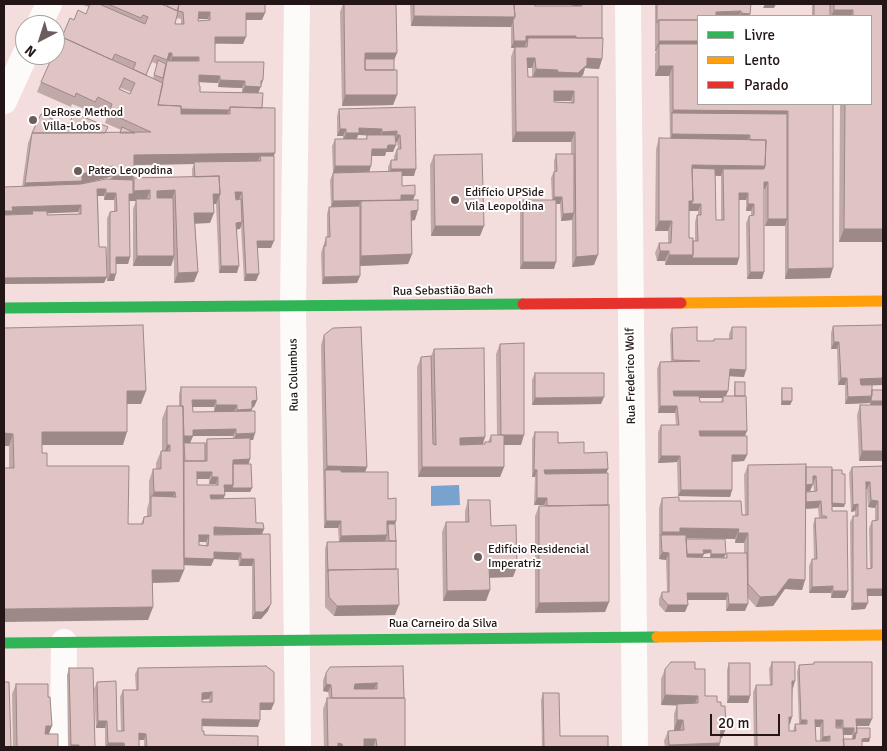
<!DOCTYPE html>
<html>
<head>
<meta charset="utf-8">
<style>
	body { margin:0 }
	#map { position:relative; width:887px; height:751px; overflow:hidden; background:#f4dddd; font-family:Signika,sans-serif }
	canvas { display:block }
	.frame { position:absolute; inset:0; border:5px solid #241616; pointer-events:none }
	.legend { position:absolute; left:697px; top:15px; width:175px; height:90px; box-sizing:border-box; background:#fff; border:1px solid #a7a2a2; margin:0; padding:6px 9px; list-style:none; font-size:15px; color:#241616 }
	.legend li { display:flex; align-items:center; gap:10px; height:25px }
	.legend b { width:25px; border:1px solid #a7a2a2 }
	.north { position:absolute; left:15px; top:15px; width:50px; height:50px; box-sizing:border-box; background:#fff; border:1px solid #a7a2a2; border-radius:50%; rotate:220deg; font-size:14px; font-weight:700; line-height:20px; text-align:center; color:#241616 }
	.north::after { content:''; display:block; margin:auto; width:18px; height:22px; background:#6d5c5c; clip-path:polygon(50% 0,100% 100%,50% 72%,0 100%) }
	.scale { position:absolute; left:710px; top:714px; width:70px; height:22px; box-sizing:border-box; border:2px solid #241616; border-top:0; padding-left:6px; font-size:15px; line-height:18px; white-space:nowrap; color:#241616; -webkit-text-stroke:4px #fff; paint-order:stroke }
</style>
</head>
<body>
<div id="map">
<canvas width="887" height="751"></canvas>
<div class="frame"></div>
<ul class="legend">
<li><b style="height:6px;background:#30b455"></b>Livre</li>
<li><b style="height:6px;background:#ff9f0a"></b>Lento</li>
<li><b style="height:6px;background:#e5322d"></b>Parado</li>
</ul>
<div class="north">N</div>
<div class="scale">20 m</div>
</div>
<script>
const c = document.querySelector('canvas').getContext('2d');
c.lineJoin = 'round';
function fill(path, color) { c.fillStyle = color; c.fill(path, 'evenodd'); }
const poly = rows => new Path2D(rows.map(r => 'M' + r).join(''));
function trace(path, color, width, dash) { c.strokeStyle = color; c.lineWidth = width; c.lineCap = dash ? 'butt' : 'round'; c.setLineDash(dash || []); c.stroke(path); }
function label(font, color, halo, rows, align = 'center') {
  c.font = font + ' Signika,sans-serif'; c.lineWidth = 4; c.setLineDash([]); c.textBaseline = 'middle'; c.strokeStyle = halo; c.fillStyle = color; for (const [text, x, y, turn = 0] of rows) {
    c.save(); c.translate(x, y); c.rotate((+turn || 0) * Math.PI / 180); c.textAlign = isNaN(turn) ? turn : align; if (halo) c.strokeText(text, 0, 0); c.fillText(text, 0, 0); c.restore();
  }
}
fill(poly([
	[459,485,460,505,431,506,431,486]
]), '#77a3ce');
trace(poly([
	[297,4,293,307,298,747],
	[628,4,635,747],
	[39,25,49,4],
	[4,101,25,55],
	[63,747,64,642]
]), '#fdfafa', 26);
trace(poly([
	[4,308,523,304],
	[4,643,657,637]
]), '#30b455', 11);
trace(poly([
	[681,303,883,301],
	[657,637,883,635]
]), '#ff9f0a', 11);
trace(poly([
	[523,304,681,303]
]), '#e5322d', 11);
fill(poly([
	[80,4,162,4,166,6,262,20,246,20,243,44,215,44,215,62,263,80,258,93,274,156,271,248,258,248,256,281,244,281,241,226,240,229,237,229,237,273,219,273,216,204,214,204,210,223,195,223,198,272,194,282,174,283,174,259,171,266,133,266,133,209,136,201,129,201,130,257,128,264,116,264,114,281,107,281,107,218,110,212,114,211,114,200,104,200,104,196,98,196,99,247,104,283,4,284,4,187,22,187,28,143,32,133,68,126,105,133,120,133,121,130,105,123,108,114,94,107,92,112,72,104,71,107,37,92,41,82,74,20,86,14,89,7],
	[176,18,181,19,181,24,175,24],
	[198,19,208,19,208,20,198,21],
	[152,62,157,64,153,78,146,75],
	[199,82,218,83,218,87,242,88,242,93,200,92],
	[121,88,131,92,130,94,120,89],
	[194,164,192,169,192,177,134,178,133,181,134,165],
	[110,177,110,179,81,184],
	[78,212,79,214,47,215,47,213],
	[12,214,32,214,31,214,11,215],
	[343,4,396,4,397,53,394,59,394,70,397,95,393,105,342,106,340,12],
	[410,4,535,4,535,6,572,6,571,4,602,4,602,59,599,69,585,68,583,75,580,77,594,265,572,267,572,220,561,221,560,204,556,204,554,269,520,269,520,207,523,200,552,200,551,178,554,171,554,161,556,154,571,154,571,142,512,142,511,57,514,48,511,48,511,27,411,26],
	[527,68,532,68,532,77,528,77],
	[554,101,571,101,571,102,554,102],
	[655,4,751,4,750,16,698,16,698,104,833,104,830,278,785,279,785,226,765,226,765,189,764,189,764,272,762,279,747,279,746,223,749,216,751,216,751,211,746,211,746,200,739,200,739,258,737,265,665,265,665,261,657,261,655,253,659,243,668,243,668,231,655,231,656,149,659,138,670,139,669,76,655,76,655,54,656,51,655,51],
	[715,175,721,176,721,220,716,220],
	[689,211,698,211,698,215,697,215,695,222,695,241,693,241,689,238],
	[812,4,883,4,883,242,839,242,840,104,871,104,871,16,812,16],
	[415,107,414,176,402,176,402,186,415,195,413,200,415,220,411,221,412,254,408,264,360,266,360,276,357,283,322,284,321,253,326,237,327,237,327,214,329,207,331,207,330,180,333,173,332,146,335,139,343,139,343,136,337,136,337,116,339,109],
	[358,135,367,135,366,139,357,139],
	[396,142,397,142,398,149,397,149,394,156,394,160,391,160,388,167,388,172,369,172,372,156,385,156,386,152,393,152],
	[434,155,480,236,431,236,430,165],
	[833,326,883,385,872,385,872,390,883,390,870,405,870,402,870,403,845,404,845,385,838,385,837,349,831,349,831,333],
	[732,327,744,377,729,376,726,396,734,396,734,386,735,382,745,436,747,455,744,461,732,462,732,490,730,497,678,496,677,462,658,463,658,432,661,425,676,425,675,413,658,413,657,369,660,362,671,361,670,335,672,328,697,341,713,341,714,339,729,339,729,334],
	[700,398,722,398,721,402,700,402],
	[4,328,141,404,127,404,123,445,42,445,42,453,47,466,128,524,141,524,144,517,147,517,147,509,149,502,149,481,153,469,156,469,156,463,161,451,162,451,162,419,167,406,179,406,179,394,181,387,257,400,254,407,252,408,251,411,255,433,253,440,250,440,250,459,248,464,252,488,250,492,224,492,225,495,223,499,264,529,262,534,268,611,261,619,252,619,252,566,239,566,238,560,214,559,211,566,184,565,184,570,179,582,152,583,153,607,148,620,9,468,9,446,4,446],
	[192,407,214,407,214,412,193,412],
	[193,436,233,436,233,438,207,439,205,444,190,443],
	[197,479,209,479,209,484,216,484,216,485,197,485],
	[199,542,206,542,206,545,199,545],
	[324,335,367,467,365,472,388,499,396,521,395,524,395,615,334,616,325,607,325,549,327,542,339,542,338,528,324,528,321,345],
	[500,344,521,445,504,445,504,467,500,477,418,477,417,367,421,357,431,356,434,349,485,437,482,444,484,444,485,442,488,442,491,435,497,435,496,354],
	[535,373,601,404,532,405,532,380],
	[782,388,792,401,790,405,781,405,781,391],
	[860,405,883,405,859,461,857,415],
	[535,432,584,453,608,469,606,473,609,602,605,612,535,613,535,516,539,506,544,506,544,505,534,505,535,477,532,477,532,439],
	[748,465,806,467,832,470,844,507,832,507,832,511,845,598,831,598,831,593,809,593,809,566,812,559,814,559,813,525,815,518,819,518,818,508,806,509,805,580,802,590,785,589,773,606,756,607,747,597,745,611,726,611,726,600,688,600,685,612,665,612,659,605,659,599,662,592,667,592,666,560,659,559,659,508,662,498,745,515,744,475],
	[813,483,814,491,806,492,810,491],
	[686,538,735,539,735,543,744,543,744,553,727,553,726,558,724,557,726,554],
	[710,553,710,558,702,558,704,554],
	[883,466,883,596,867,596,865,609,851,610,850,522,853,516,855,516,855,511,851,512,849,473,852,467],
	[866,489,867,489,868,507,875,508,875,521,872,521,869,528,870,568,867,569],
	[468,500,491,526,513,577,490,577,490,590,486,601,443,601,442,532,446,522,465,522,465,511],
	[772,662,793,688,790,724,789,724,789,731,793,731,795,724,799,724,797,672,799,665,814,664,814,662,869,726,857,726,857,728,870,738,869,742,862,742,862,747,754,747,753,692,756,685,770,685,769,669],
	[815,727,820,727,820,741,816,741],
	[843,735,852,735,852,739,843,739],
	[729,663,750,696,748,703,727,703,727,670],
	[883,665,883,701,882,669],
	[403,666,405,747,324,747,323,709,327,698,329,698,328,692,323,691,323,680,326,673],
	[69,668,95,747,68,747,67,675],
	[138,668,274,703,271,710,260,710,258,727,202,726,202,731,204,735,258,747,144,747,144,740,139,740,139,747,105,747,105,728,96,728,94,689,97,682,117,731,121,731,120,697,123,690,136,690,135,674],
	[209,699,209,702,202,702,202,700],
	[665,669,695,669,705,696,717,702,721,706,726,728,722,738,720,738,720,743,719,747,665,747,664,741,668,731,680,731,674,730,674,714,677,705,661,705,661,679],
	[16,684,49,734,58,747,13,747,12,694],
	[543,693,560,736,608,747,542,747,541,700]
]), '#c1a9a8');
fill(poly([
	[574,4,580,4,579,8,572,8],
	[765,4,776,4,774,8,763,8],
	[834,10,853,10,851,16,831,16],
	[741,11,739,16,704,16,716,12],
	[199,12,210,12,208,19,196,19],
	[246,13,265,13,262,20,243,20],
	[741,13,750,14,750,16,740,16],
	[414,16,515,17,511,27,411,26],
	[526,36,576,36,574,43,528,38,524,48,511,48,514,41],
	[215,37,246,37,243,44,213,43],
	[659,41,698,41,698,51,659,44,656,51,655,51],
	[169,53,172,53,170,60,166,60],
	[365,53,397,53,393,63,363,59],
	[172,57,199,57,196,64,170,64],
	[527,58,535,58,532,68,523,68],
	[587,58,602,59,599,69,585,68,583,75,574,83,554,82,557,72],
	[659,66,673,66,669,76,655,76],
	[536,69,558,70,554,80,532,79],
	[199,75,220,76,218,83,197,82],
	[220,80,245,81,242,88,218,87],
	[263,80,258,94,242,93,245,86],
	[554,91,574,91,571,101,551,101],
	[345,95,397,95,393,105,342,106],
	[157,108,229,110,226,117,154,115],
	[673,110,788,111,784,121,672,113],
	[359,128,382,129,380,136,358,135,356,140,343,140,346,133],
	[340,129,346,129,343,136,337,136],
	[397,131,395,138,380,138,382,132],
	[516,132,575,132,571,142,512,142],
	[672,134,750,135,747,142,670,141],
	[397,135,400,135,397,142,395,142],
	[388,145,396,145,393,152,386,152,385,156,369,156,372,149],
	[275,153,271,163,260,156,257,163,194,162,194,164,131,165,134,155],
	[692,165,765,166,762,176,723,169,721,176,691,175],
	[113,166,110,177,81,184,78,191,22,193,25,183],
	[335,166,371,166,369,173,333,173],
	[391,169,416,169,414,176,388,176],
	[113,176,134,176,131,187,109,186],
	[764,182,768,182,765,189,762,188],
	[97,189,106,189,104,196,95,196],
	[150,190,146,201,127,201,129,194,133,194,134,191],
	[175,190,172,200,153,201,157,191],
	[235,192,242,192,239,199,233,199],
	[106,193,116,193,114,200,104,200],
	[739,193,748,193,746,200,737,200],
	[213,194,220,194,216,204,210,204],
	[401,195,415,195,412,202,399,208],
	[554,197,562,197,560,204,552,204],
	[333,201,361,201,358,208,331,208],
	[689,201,693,201,701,204,698,211,689,211],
	[748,204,754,204,751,211,746,211],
	[81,205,78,212,33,214,32,211,32,214,12,214,10,218,4,218,4,211,12,207],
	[418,210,415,220,408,221,411,211],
	[194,213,214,213,210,223,190,224],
	[574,213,572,220,561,221,563,214],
	[768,219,787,219,785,226,765,226],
	[659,221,672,221,668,231,655,231],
	[242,222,240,229,234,230,236,223],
	[435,226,484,226,480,236,431,236],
	[844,229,883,229,883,242,839,242],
	[257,241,274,241,271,248,255,248],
	[660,251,669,251,665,261,657,261],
	[412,254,408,264,357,266,361,256],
	[598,255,594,265,572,267,576,257],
	[669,255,693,255,739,258,737,265,665,265],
	[137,256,174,256,171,266,133,266],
	[116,257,130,257,128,264,114,264],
	[523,262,556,262,554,269,520,269],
	[221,266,239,266,237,273,219,273],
	[833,268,830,278,785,279,788,269],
	[198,272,194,282,174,283,178,273],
	[750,272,764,272,762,279,747,279],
	[110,274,116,274,114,281,107,281],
	[246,274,259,274,256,281,244,281],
	[360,276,357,283,322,284,324,277],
	[107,277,104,283,4,284,4,278],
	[834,342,839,342,837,349,831,349],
	[730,369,746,370,744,377,727,376],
	[841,378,847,378,845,385,838,385],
	[883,378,883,385,858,386,860,379],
	[127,391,146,391,141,404,122,404],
	[673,391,728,391,725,398,671,398],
	[872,396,870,403,845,404,848,397],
	[604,397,601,404,532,405,535,398],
	[192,400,216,400,214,407,189,407],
	[257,400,254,407,249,408,252,401],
	[782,401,792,401,790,405,781,405],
	[871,401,883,401,883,405,870,405],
	[216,405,237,405,234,412,214,412],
	[660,406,677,406,675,413,658,413],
	[252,409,250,416,234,417,237,410],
	[236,429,233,436,193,436,190,443,179,443,181,436,193,430],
	[699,431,747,431,744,438,697,438],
	[42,432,127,432,123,445,37,445],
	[4,433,13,434,9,446,4,446],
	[255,433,253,440,234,441,236,434],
	[501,435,524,435,521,445,498,445],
	[485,437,482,447,457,448,460,438],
	[167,445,170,445,165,458,163,457],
	[862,451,883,451,883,461,859,461],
	[732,455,747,455,744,461,729,462],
	[661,456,680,456,677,462,658,463],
	[250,459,248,466,232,467,233,460],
	[327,466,367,467,363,477,325,470,323,476],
	[422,467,504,467,500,477,418,477],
	[608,469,605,476,542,477,544,470],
	[534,470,537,470,535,477,532,477],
	[197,472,212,472,209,479,195,479],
	[813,476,816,476,813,483,810,483],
	[212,477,218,477,216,484,209,484],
	[866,482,870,482,867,489,864,489],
	[813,484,810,491,802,492,805,485],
	[224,485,233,485,252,488,250,492,222,492],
	[681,490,732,490,730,497,678,496],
	[154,492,175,492,171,504,151,499],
	[210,495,225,495,222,502,208,502],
	[537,498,547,498,544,505,534,505],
	[871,500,878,501,875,508,868,507],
	[821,501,818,508,802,509,805,502],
	[831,503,845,504,844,507,829,507],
	[858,504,855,511,851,512,853,505],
	[326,521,341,521,338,528,324,528],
	[387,521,396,521,394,528,388,524,387,528],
	[214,527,264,529,261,536,211,534],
	[680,528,739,529,735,539,678,538,661,535,662,532],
	[738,533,748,533,744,543,735,543],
	[199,535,209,535,206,542,196,542],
	[387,535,385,542,339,543,341,536],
	[703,550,711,550,710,553,702,554],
	[214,552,241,553,238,560,214,559,211,566,180,565,182,558],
	[662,552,669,553,666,560,659,559],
	[686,554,704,554,702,558,684,558],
	[711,554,726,554,724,557,710,558],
	[241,559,254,559,252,566,239,566],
	[489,567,517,567,513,577,486,578],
	[152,570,184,570,179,582,147,583],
	[789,579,805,580,802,590,785,589,773,606,756,607,760,597],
	[833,586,831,593,809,593,812,587],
	[867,589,883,589,883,596,865,596],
	[490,590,486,601,443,601,447,591],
	[833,591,848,591,845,598,831,598],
	[687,593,728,593,726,600,685,600],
	[609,602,605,612,535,613,539,603],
	[853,603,868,603,865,609,851,610],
	[271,604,268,611,261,619,252,619,255,612],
	[729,604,748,604,745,611,726,611],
	[399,605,395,615,334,616,337,606],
	[668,605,688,605,685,612,665,612],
	[153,607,148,620,4,622,4,609],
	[792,681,795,681,793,688,790,687],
	[377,683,374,690,352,691,355,684],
	[326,684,331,685,328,692,323,691],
	[212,692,209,699,199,700,202,693],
	[665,695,698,696,694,706,661,705],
	[729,696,750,696,748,703,727,703],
	[260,703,274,703,271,710,257,710],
	[789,717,792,717,790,724,786,724],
	[202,719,260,720,258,727,199,726],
	[856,719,872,719,869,726,854,726],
	[677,720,683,720,680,730,674,730],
	[801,720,807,720,804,727,799,727],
	[815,720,823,720,820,727,813,727],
	[836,720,843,720,841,727,834,726],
	[98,721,107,721,105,728,96,728],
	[46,726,52,726,48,736,42,736],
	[721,728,726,728,722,738,717,738],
	[843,728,854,728,852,735,841,735],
	[139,733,146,734,144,740,137,740],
	[854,733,857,733,854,740,852,740],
	[830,736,827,743,820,744,823,737],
	[870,738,869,742,860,742,862,739],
	[364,739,376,739,373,747,361,747],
	[108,743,124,743,123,747,106,747],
	[338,743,342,744,341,747,336,747],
	[720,743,719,747,668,747,669,745],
	[71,745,79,745,78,747,70,747]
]), '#9d8988');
const building = poly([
	[90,4,99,4,145,24,148,17,143,15,141,18,108,4,161,4,178,11,175,24,184,24,183,12,178,11,179,4,265,4,265,13,246,13,246,37,215,37,215,62,264,62,263,80,261,81,261,87,245,86,245,81,220,80,220,76,199,75,199,85,200,86,200,92,263,93,262,108,230,107,229,110,181,109,181,106,158,105,167,61,199,61,199,57,172,57,172,53,169,53,167,60,154,55,146,75,133,69,136,63,115,54,112,60,62,37,70,18,74,20,78,10,86,14,90,4],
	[199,12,210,12,210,20,198,21,199,12],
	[168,4,179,4,177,11,167,6,168,4],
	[344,4,396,4,397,53,365,53,365,70,397,70,397,95,345,95,344,4],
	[414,4,514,4,515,17,414,16,414,4],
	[514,4,535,4,535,6,582,6,581,4,602,4,602,38,576,38,576,36,526,36,526,41,514,41,513,20,515,17,514,4],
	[657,4,751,4,750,14,741,13,741,11,716,12,716,16,698,16,698,20,659,20,657,23,657,4],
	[814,4,830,4,830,16,814,16,814,4],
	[834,4,883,4,883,229,844,229,845,104,871,104,871,16,853,16,853,10,834,10,834,4],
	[659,20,698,20,698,41,659,41,659,20],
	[62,37,163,83,158,105,181,106,181,114,230,114,230,107,275,108,275,153,134,155,134,176,113,176,113,166,82,174,82,181,25,183,32,133,151,132,109,113,112,104,98,97,95,102,76,93,75,97,41,82,53,55,55,55,55,51,62,37],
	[124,78,135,83,130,94,119,89,124,78],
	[528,38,603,38,602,59,587,58,587,65,578,73,557,72,558,70,536,69,535,58,527,58,528,77,598,77,598,255,576,257,575,132,516,132,515,47,527,47,528,38],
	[554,91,574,91,574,103,554,102,554,91],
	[659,44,698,44,698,104,833,104,833,268,788,269,788,111,673,110,673,66,659,66,659,44],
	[365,59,394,59,394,70,365,70,365,59],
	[158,60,166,64,163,78,154,75,158,60],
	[415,107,416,169,391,169,391,160,397,160,397,149,401,149,400,135,397,135,397,131,382,132,382,129,359,128,359,133,346,133,346,129,340,129,339,109,415,107],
	[74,113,108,127,105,133,32,133,41,114,68,126,74,113],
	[672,113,787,114,787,219,768,219,768,182,764,182,764,272,750,272,749,216,754,215,754,204,748,204,748,193,739,193,739,258,692,258,693,255,693,241,698,241,697,215,701,215,701,204,691,204,693,201,692,168,715,169,716,220,724,220,723,169,764,169,765,166,766,140,750,140,750,135,672,134,672,113],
	[122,127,135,133,120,133,122,127],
	[367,135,395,135,396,145,388,145,387,149,372,149,371,166,335,166,335,139,367,139,367,135],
	[659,138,766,140,765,166,692,165,693,201,689,201,689,238,693,238,693,255,669,255,669,251,660,251,659,243,671,243,672,221,659,221,659,138],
	[482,154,484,226,435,226,434,155,482,154],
	[556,154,574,154,574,213,563,214,562,197,554,197,554,172,557,171,556,154],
	[260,156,274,156,274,241,257,241,259,274,246,274,242,192,235,192,236,200,241,199,242,222,236,223,239,266,221,266,219,197,220,194,219,176,195,177,194,162,261,161,260,156],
	[402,171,402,186,415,185,415,195,401,195,401,200,333,201,333,173,402,171],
	[219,176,220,194,213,194,214,213,194,213,198,272,178,273,175,190,157,191,157,198,173,198,174,256,137,256,136,199,150,199,150,190,134,191,134,178,219,176],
	[106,179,133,180,133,194,129,194,130,257,116,257,116,274,110,274,110,212,117,211,116,193,106,193,106,189,97,189,99,247,106,247,107,277,4,278,4,215,33,214,32,211,47,211,47,215,81,214,81,205,12,207,13,211,4,211,4,187,81,184,106,179],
	[418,200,418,210,411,211,412,254,361,256,361,201,418,200],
	[523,200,556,200,556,262,523,262,523,200],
	[360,206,360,276,324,277,324,246,326,246,326,237,330,237,329,207,360,206],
	[143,325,146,391,127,391,127,432,42,432,42,453,47,453,47,466,129,466,128,524,143,524,144,517,151,516,151,496,176,497,175,492,154,492,153,469,161,469,161,451,170,451,170,445,167,445,167,406,183,406,184,570,152,570,153,607,4,609,4,468,14,468,13,434,4,433,4,328,143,325],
	[883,325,883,378,860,379,861,385,872,385,872,396,848,397,847,378,841,378,839,342,834,342,833,326,883,325],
	[361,327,367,467,327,466,324,335,333,328,361,327],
	[697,327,697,341,714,341,714,339,732,339,732,327,746,327,746,370,730,369,728,391,673,391,674,396,699,396,700,402,723,402,723,396,746,396,747,431,699,431,700,436,747,436,747,455,732,455,732,490,681,490,680,456,661,456,661,425,679,425,677,406,660,406,660,362,700,361,673,360,672,328,697,327],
	[524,343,524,435,501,435,500,344,524,343],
	[484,348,485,437,460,438,460,445,485,444,485,442,491,442,491,435,504,435,504,467,422,467,421,357,431,356,433,444,436,445,434,349,484,348],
	[535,373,604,373,604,397,535,398,535,373],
	[735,382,745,382,745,396,735,396,735,382],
	[181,387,256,387,257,400,252,401,252,409,237,410,237,405,216,405,216,400,192,400,193,412,255,411,255,433,236,434,236,429,193,430,193,436,184,436,183,406,181,406,181,387],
	[782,388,792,388,792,401,782,401,782,388],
	[872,390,883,390,883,401,871,401,872,390],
	[860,405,883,405,883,451,862,451,860,405],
	[535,432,558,432,558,443,584,442,584,453,607,452,608,469,544,470,545,474,608,473,608,505,547,506,547,498,537,498,537,470,534,470,535,432],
	[250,438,250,459,233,460,233,485,224,485,225,495,210,495,211,499,255,498,256,523,263,523,264,529,214,527,214,535,270,534,271,604,263,612,255,612,254,559,241,559,241,553,214,552,214,559,184,558,184,461,207,461,207,439,250,438],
	[197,472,212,472,212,477,218,477,218,485,197,485,197,472],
	[199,535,209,535,208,546,199,545,199,535],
	[184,443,205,443,205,461,185,461,184,443],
	[233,464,251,464,252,488,232,488,233,485,233,464],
	[806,464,805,580,789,579,776,596,760,597,748,584,748,533,738,533,739,529,680,528,680,532,662,532,662,498,679,497,679,501,741,501,742,515,748,515,748,465,806,464],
	[883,466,883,589,867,589,868,603,853,603,853,516,858,516,858,504,853,505,852,467,883,466],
	[866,482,870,482,871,500,878,501,878,520,872,521,872,568,867,569,866,482],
	[806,467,832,467,832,511,847,511,848,591,833,591,833,586,812,587,812,559,817,559,815,518,827,518,826,516,822,516,821,501,806,502,806,492,817,491,816,476,813,476,813,484,806,485,806,467],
	[325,470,341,470,341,472,388,472,388,499,396,498,396,521,387,521,387,535,341,536,341,521,326,521,325,470],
	[832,470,842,470,842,474,845,474,845,504,832,503,832,470],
	[468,500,490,500,491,526,516,525,517,567,489,567,490,590,447,591,446,522,469,522,468,500],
	[609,505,609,602,539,603,539,506,609,505],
	[388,524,395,524,396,541,389,541,388,524],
	[661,535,686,535,687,557,727,558,727,553,747,553,748,604,729,604,728,593,687,593,688,605,668,605,662,598,662,592,669,592,669,553,662,552,661,535],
	[686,539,725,539,726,554,711,554,711,550,703,550,704,554,687,554,686,539],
	[396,541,396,569,328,570,328,572,327,542,396,541],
	[398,569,399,605,337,606,329,597,328,570,398,569],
	[671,662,695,662,695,669,705,669,705,696,717,696,717,702,721,702,721,706,725,706,726,728,721,728,720,743,669,745,668,731,684,730,683,720,677,720,677,704,698,703,698,696,665,695,665,669,671,662],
	[772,662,795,662,795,681,792,681,792,717,789,717,789,731,796,731,795,724,807,724,807,720,801,720,799,665,814,664,814,662,872,662,872,719,856,719,857,733,854,733,854,728,843,728,844,747,757,747,756,685,772,685,772,662],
	[815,720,823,720,823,737,830,736,830,741,816,741,815,720],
	[836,720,843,720,843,728,836,728,836,720],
	[729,663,750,663,750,696,729,696,729,663],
	[266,666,274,672,274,703,260,703,260,720,202,719,202,731,204,731,204,735,258,736,258,747,147,747,146,734,139,733,139,747,125,747,124,743,108,743,107,721,98,721,97,682,116,681,117,731,124,731,123,690,138,690,138,668,266,666],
	[212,692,212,702,202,702,202,693,212,692],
	[403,666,404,698,332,698,331,685,326,684,326,673,330,667,403,666],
	[377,683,377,689,354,689,355,684,377,683],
	[69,668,93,668,95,747,79,747,79,745,71,745,69,668],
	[4,682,9,682,11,747,4,747,4,682],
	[16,684,48,684,48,697,50,697,52,726,46,726,45,734,58,734,58,747,17,747,16,684],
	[543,693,559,693,560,736,608,736,608,747,544,747,543,693],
	[327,698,405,698,405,747,377,747,376,739,364,739,364,747,343,747,342,744,338,743,338,747,328,747,327,698],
	[857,728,870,728,870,738,862,739,862,747,844,747,843,739,855,739,857,728]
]);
fill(building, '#e0c4c3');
trace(building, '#9d8988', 1);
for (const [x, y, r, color] of [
	[33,120,5,"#6d5c5c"],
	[78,171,5,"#6d5c5c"],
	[455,200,5,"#6d5c5c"],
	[478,557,5,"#6d5c5c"]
]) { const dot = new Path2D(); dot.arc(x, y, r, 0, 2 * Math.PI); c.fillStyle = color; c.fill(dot); trace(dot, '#fff', 2); }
label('12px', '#241616', '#fff', [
	["DeRose Method",43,113],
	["Villa-Lobos",43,127],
	["Pateo Leopodina",88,171],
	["Edifício UPSide",465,193],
	["Vila Leopoldina",465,207],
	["Edifício Residencial",488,550],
	["Imperatriz",488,564]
], 'left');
label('12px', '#241616', '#fff', [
	["Rua Sebastião Bach",443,291,-1],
	["Rua Columbus",294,375,-91],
	["Rua Frederico Wolf",631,376,-91],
	["Rua Carneiro da Silva",443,624]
]);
</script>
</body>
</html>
